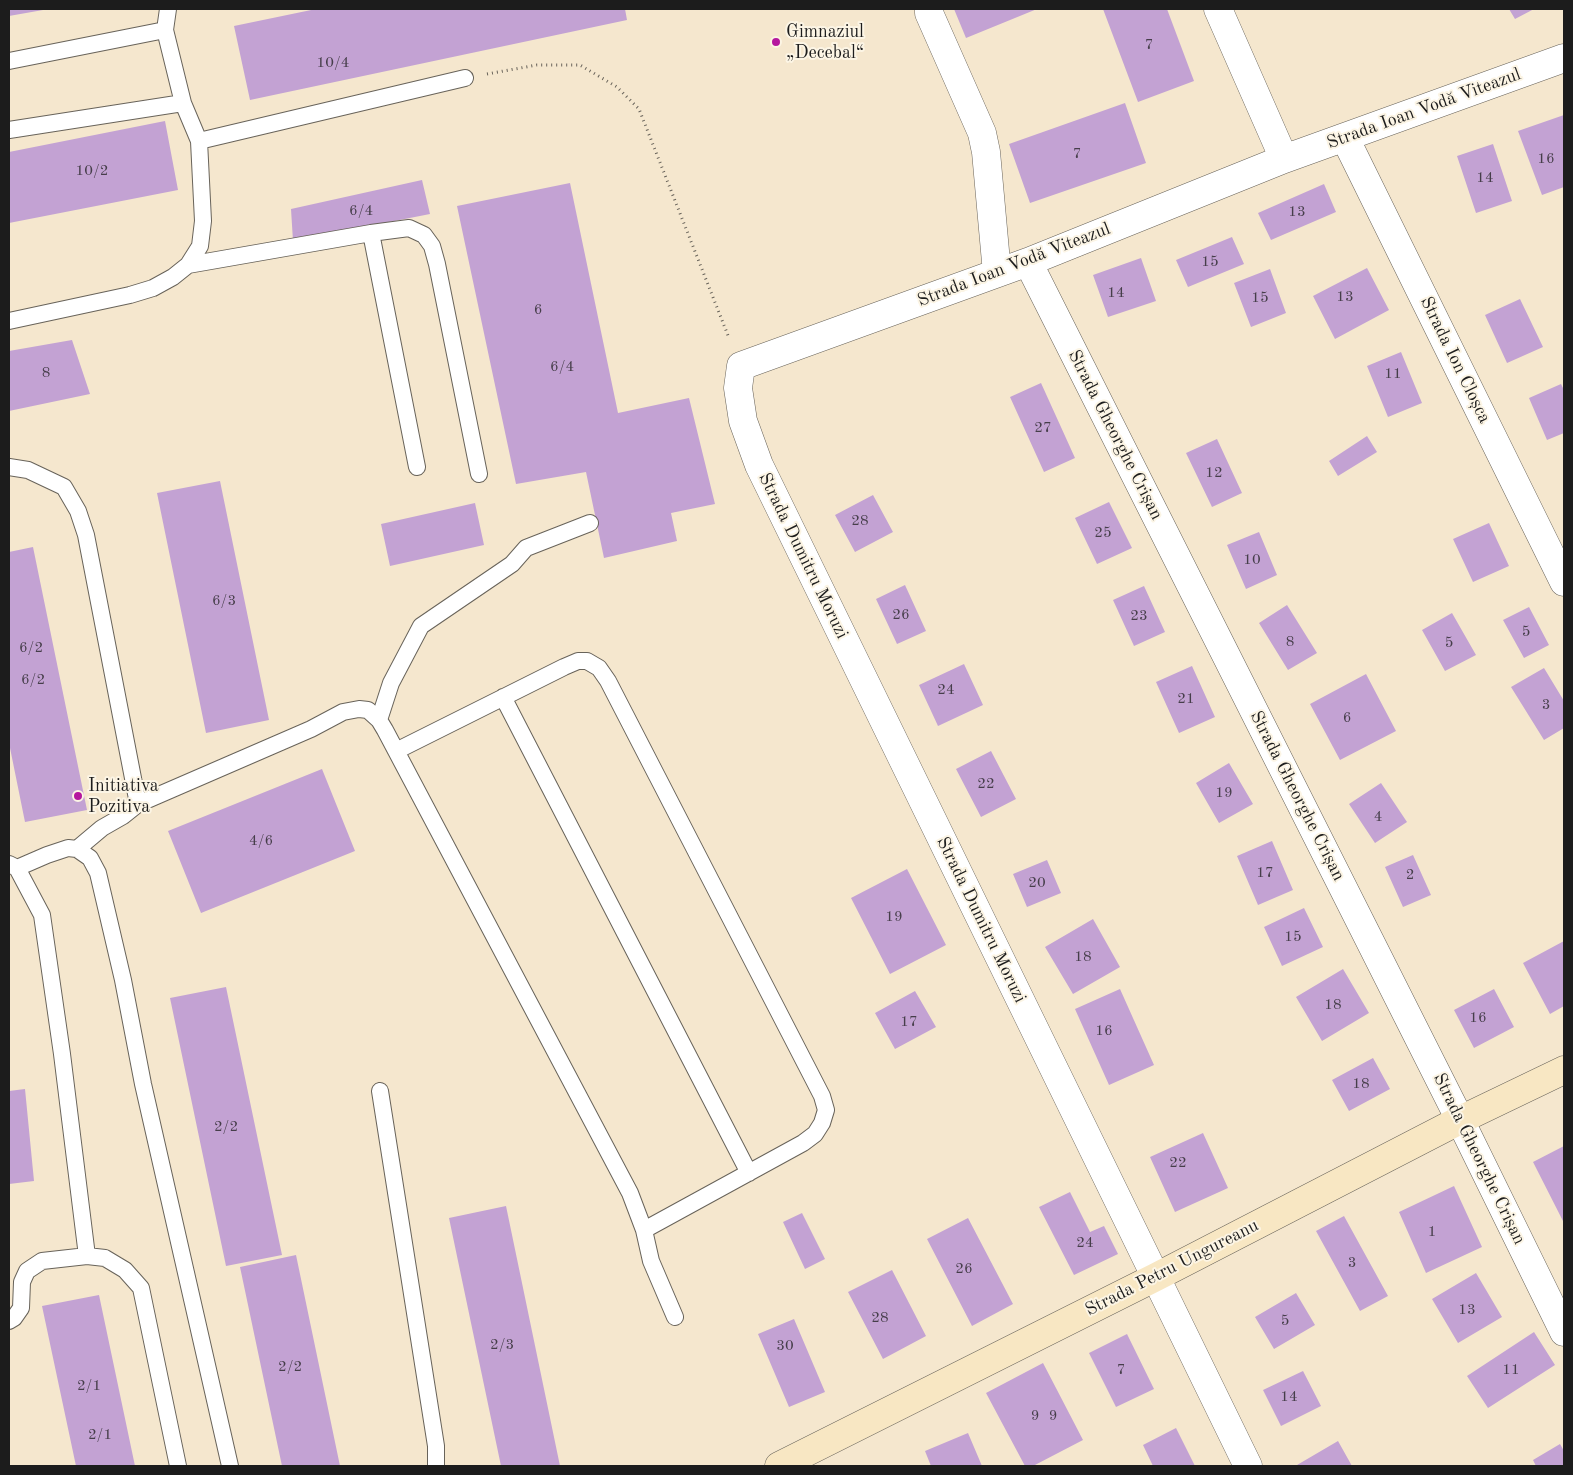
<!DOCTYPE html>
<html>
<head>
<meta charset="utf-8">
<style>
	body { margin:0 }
	#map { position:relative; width:1573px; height:1475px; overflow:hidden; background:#f5e7ce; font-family:"Old Standard TT",serif }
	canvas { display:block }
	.frame { position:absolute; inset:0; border:10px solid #1c1c1c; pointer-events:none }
</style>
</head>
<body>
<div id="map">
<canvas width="1573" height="1475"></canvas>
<div class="frame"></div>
</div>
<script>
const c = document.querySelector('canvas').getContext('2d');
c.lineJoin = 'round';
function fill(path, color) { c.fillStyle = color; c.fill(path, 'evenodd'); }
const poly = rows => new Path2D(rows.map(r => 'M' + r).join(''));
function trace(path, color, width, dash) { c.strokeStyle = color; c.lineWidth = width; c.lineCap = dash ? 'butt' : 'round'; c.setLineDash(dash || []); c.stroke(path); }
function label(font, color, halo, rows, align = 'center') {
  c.font = font + ' "Old Standard TT",serif'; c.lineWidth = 4; c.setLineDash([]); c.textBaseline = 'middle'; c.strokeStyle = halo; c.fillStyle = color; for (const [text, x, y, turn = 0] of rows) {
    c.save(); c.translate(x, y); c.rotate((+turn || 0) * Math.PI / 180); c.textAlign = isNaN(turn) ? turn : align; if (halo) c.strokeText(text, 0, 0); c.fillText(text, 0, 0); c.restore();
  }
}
fill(poly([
	[9,9,43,9,43,10,9,16],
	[316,9,625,9,627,20,250,100,234,26],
	[954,9,1037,9,966,38],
	[1103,9,1167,9,1194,81,1138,102],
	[1509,9,1534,9,1515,19],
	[1125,103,1146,163,1030,203,1009,144],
	[1564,115,1564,187,1542,195,1518,131],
	[165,121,178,190,9,223,9,152],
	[1493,144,1512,201,1476,213,1457,156],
	[422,180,430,214,293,241,291,209],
	[570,183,618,413,689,398,715,504,671,513,677,541,604,558,586,472,516,484,457,206],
	[1324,184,1336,212,1271,240,1258,213],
	[1232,237,1244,264,1188,287,1176,260],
	[1141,258,1156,301,1108,317,1093,275],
	[1367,268,1389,310,1335,339,1313,296],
	[1270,269,1286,313,1251,327,1234,283],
	[1520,299,1543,347,1507,363,1485,315],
	[72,340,90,394,9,411,9,351],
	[1401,352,1422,403,1388,417,1367,366],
	[1041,383,1075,458,1044,472,1010,397],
	[1561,384,1564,390,1564,433,1547,440,1529,398],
	[1367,436,1377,452,1338,476,1329,461],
	[1217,439,1242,493,1212,507,1186,453],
	[220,481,269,720,206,733,157,493],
	[873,495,893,532,855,552,835,515],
	[1109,502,1132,548,1097,564,1075,518],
	[475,503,484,545,390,566,381,524],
	[1489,523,1509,566,1473,582,1453,539],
	[1259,532,1277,575,1246,589,1227,545],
	[33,547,87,810,25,822,9,743,9,552],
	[905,585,926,631,897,644,876,599],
	[1144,586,1165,632,1134,646,1113,600],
	[1287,605,1317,653,1288,670,1259,623],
	[1529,607,1549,645,1524,658,1503,620],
	[1452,613,1476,655,1445,671,1422,630],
	[964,664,983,705,938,726,919,685],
	[1192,666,1215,717,1179,733,1156,682],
	[1544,668,1564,701,1564,728,1544,740,1511,687],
	[1366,674,1396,731,1340,760,1310,704],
	[991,751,1016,799,981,817,956,769],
	[1229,763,1253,804,1219,823,1196,783],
	[322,769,355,851,201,913,168,831],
	[1381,783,1407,822,1375,843,1349,804],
	[1272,841,1293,890,1258,905,1237,856],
	[1413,855,1431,895,1403,907,1385,867],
	[1047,860,1061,893,1027,907,1013,874],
	[907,869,946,945,890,974,851,898],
	[1304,908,1323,947,1282,966,1264,927],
	[1093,919,1120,967,1073,994,1045,947],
	[1564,941,1564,1006,1550,1014,1523,963],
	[1343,969,1369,1013,1322,1041,1296,997],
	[226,987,282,1255,226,1266,170,998],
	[1120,989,1154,1065,1109,1085,1075,1009],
	[1494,989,1514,1027,1474,1048,1454,1010],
	[915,991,936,1027,895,1049,875,1013],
	[1373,1058,1390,1089,1349,1111,1332,1080],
	[25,1089,34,1181,9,1184,9,1091],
	[1203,1133,1228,1188,1175,1212,1150,1157],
	[1564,1146,1564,1223,1533,1162],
	[1454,1186,1482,1247,1426,1273,1399,1212],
	[1070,1192,1090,1232,1104,1226,1118,1254,1074,1275,1039,1207],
	[506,1206,560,1466,501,1466,449,1218],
	[802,1213,825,1259,805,1269,783,1222],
	[1344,1216,1388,1296,1360,1311,1316,1231],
	[968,1218,1013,1304,972,1326,927,1239],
	[296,1255,340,1466,282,1466,240,1267],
	[892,1270,926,1336,883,1359,848,1292],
	[1476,1273,1502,1317,1458,1343,1432,1299],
	[1296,1293,1315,1325,1274,1349,1255,1317],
	[99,1295,135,1466,76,1466,42,1306],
	[794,1319,825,1392,789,1407,758,1334],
	[1534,1332,1555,1365,1488,1408,1467,1376],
	[1127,1334,1154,1389,1116,1407,1089,1353],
	[1043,1363,1083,1440,1033,1466,1025,1466,986,1393],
	[1303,1371,1321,1406,1281,1426,1263,1390],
	[1176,1428,1195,1466,1153,1466,1143,1445],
	[968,1433,982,1466,931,1466,925,1451],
	[1338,1441,1352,1466,1298,1466,1297,1465],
	[1560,1444,1564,1451,1564,1466,1536,1466,1533,1460]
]), '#c3a2d3');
const lane = poly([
	[9,61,165,30],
	[9,130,183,103],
	[199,141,465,78],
	[371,233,417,467],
	[188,265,371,233,409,228,424,235,432,246,437,264,479,474],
	[9,321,130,295,153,288,173,277,188,265,200,246,203,221,199,141,183,103,165,30,168,9],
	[9,467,28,470,64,487,78,511,86,535,138,804],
	[503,697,749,1173],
	[379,720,391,683,421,626,512,564,526,548,590,523],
	[396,751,564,667,578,661,587,661,599,668,608,681,822,1096,826,1110,822,1123,815,1134,803,1143,644,1230],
	[77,849,102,828,123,816,138,804,311,729,343,712,359,709,368,710,379,720,385,730,630,1193,644,1230,651,1261,675,1317],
	[9,864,17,868,42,915,62,1054,87,1256,105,1258,125,1270,141,1288,178,1466],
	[17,868,47,855,68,848,77,849,90,858,98,873,123,980,143,1084,230,1466],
	[380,1091,436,1446,436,1466],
	[9,1321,14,1318,21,1308,22,1282,27,1271,42,1261,87,1256]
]);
const street = poly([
	[929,9,929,13,982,133,986,152,997,273],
	[1218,9,1284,159],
	[1345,138,1564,582],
	[1028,262,1460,1120,1564,1332],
	[1248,1466,759,465,743,421,738,388,741,366,1028,262,1284,159,1564,58]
]);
const secondary = poly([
	[779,1466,1156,1277,1460,1120,1564,1070]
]);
trace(lane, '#68635a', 18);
trace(street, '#68635a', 29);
trace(secondary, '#68635a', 29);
trace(poly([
	[487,74,537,65,580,65,617,87,639,109,729,338]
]), '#68635a', 3, [1, 4]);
trace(lane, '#fff', 16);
trace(street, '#fff', 28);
trace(secondary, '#f8e7c3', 28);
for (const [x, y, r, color] of [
	[776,42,5,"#b5179e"],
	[78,796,5,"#b5179e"]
]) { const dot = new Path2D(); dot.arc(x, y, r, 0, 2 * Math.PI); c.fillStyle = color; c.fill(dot); trace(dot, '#fcf5e5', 2); }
label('15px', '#463e4a', null, [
	["7",1149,45],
	["10/4",333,63],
	["7",1077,154],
	["16",1546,159],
	["10/2",92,171],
	["14",1485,178],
	["6/4",361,211],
	["13",1297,212],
	["15",1210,262],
	["14",1116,293],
	["13",1345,297],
	["15",1260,298],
	["6",538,310],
	["6/4",562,367],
	["8",46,373],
	["11",1393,374],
	["27",1043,428],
	["12",1214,473],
	["28",860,521],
	["25",1103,533],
	["10",1252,560],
	["6/3",224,601],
	["26",901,615],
	["23",1139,616],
	["5",1526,632],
	["8",1290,642],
	["5",1449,643],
	["6/2",31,648],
	["6/2",33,680],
	["24",946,690],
	["21",1186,699],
	["3",1546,705],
	["6",1347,718],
	["22",986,784],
	["19",1224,793],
	["4",1378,817],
	["4/6",261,841],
	["17",1265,873],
	["2",1410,875],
	["20",1037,883],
	["19",894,917],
	["15",1293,937],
	["18",1083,957],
	["18",1333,1005],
	["16",1478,1018],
	["17",909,1022],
	["16",1104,1031],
	["18",1361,1084],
	["2/2",226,1127],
	["22",1178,1163],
	["1",1432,1232],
	["24",1085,1243],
	["3",1352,1263],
	["26",964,1269],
	["13",1467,1310],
	["28",880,1318],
	["5",1285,1321],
	["2/3",502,1345],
	["30",785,1346],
	["2/2",290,1367],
	["7",1121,1370],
	["11",1511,1370],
	["2/1",89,1386],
	["14",1289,1397],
	["9",1035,1416],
	["9",1053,1416],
	["2/1",100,1435]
]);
label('18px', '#1c1c1c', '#fcf5e5', [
	["Gimnaziul",786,32],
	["„Decebal“",786,53],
	["Initiativa",88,786],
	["Pozitiva",88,807]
], 'left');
label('18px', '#1c1c1c', '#fcf5e5', [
	["Strada Ioan Vodă Viteazul",1424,109,-20],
	["Strada Ioan Vodă Viteazul",1014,265,-21],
	["Strada Ion Cloșca",1455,360,64],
	["Strada Gheorghe Crișan",1115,435,63],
	["Strada Dumitru Moruzi",803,556,64],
	["Strada Gheorghe Crișan",1297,796,63],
	["Strada Dumitru Moruzi",981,920,64],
	["Strada Gheorghe Crișan",1479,1159,64],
	["Strada Petru Ungureanu",1172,1268,-27]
]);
</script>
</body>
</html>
